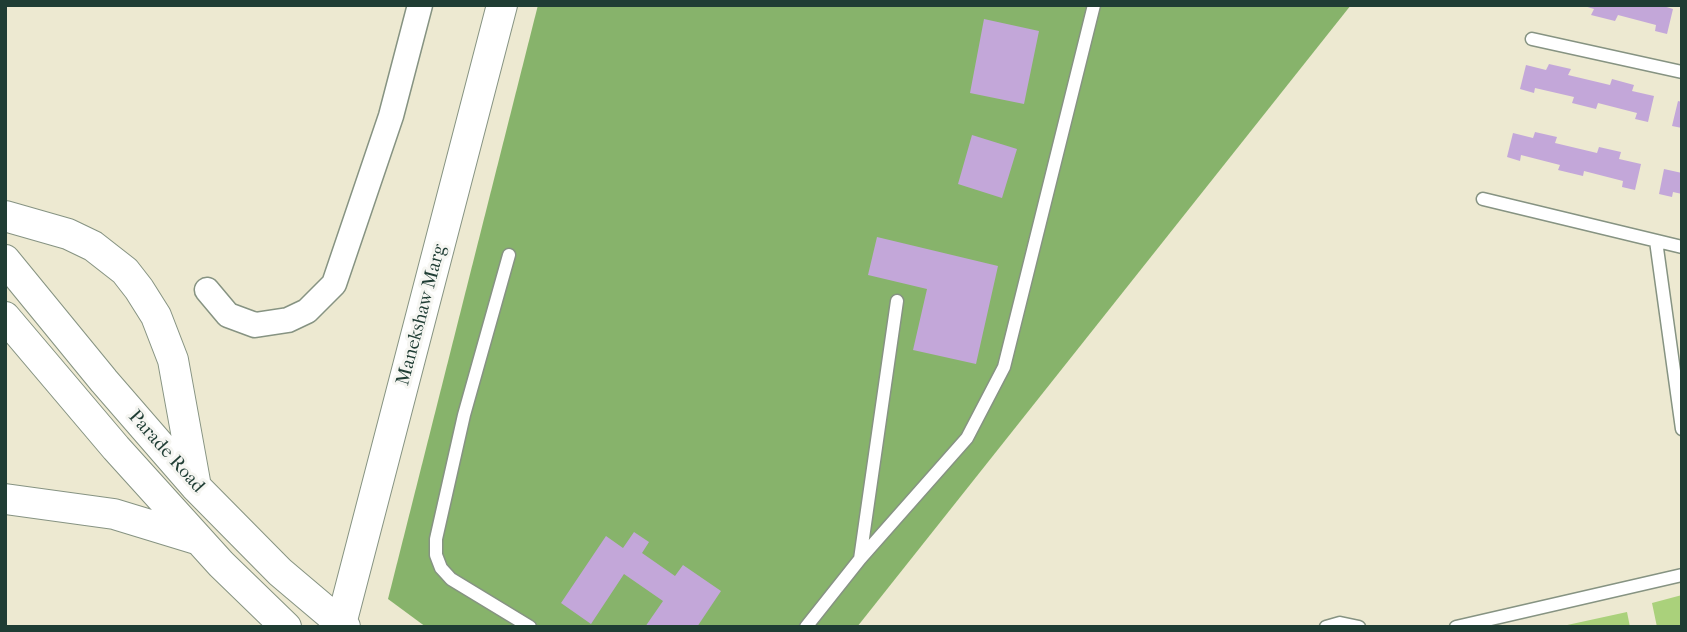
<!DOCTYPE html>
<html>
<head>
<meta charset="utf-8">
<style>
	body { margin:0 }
	#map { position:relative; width:1687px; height:632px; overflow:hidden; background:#ede9d1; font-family:"IM FELL French Canon",serif }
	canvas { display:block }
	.frame { position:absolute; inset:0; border:7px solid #1f3d34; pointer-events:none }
</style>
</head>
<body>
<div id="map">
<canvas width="1687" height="632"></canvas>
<div class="frame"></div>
</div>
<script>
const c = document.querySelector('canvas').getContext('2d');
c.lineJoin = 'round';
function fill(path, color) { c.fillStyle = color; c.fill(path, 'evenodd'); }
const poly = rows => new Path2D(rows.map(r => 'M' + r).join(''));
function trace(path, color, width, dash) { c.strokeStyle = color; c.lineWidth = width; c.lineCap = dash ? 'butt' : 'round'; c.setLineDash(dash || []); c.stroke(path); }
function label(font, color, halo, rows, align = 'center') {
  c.font = font + ' "IM FELL French Canon",serif'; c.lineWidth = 6; c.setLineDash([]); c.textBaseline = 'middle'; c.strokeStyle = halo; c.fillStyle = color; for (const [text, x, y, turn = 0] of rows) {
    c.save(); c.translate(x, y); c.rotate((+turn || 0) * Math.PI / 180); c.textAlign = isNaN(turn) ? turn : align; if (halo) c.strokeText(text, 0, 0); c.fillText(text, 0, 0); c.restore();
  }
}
fill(poly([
	[1682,595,1682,627,1657,627,1652,603],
	[1627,612,1630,627,1558,627]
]), '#aad17b');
fill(poly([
	[538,5,1351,5,857,627,426,627,388,599]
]), '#87b36b');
fill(poly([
	[1581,5,1660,5,1673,9,1667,34,1655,31,1656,25,1618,15,1615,21,1591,15,1594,9],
	[984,19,1039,31,1024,104,970,93],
	[1549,64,1571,69,1568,75,1610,85,1612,79,1634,85,1632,91,1654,96,1648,122,1635,119,1637,113,1598,103,1596,109,1572,103,1574,97,1535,88,1534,93,1520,89,1526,65,1546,70],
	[1678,101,1682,102,1682,128,1672,126],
	[1535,132,1557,137,1555,143,1597,153,1599,147,1621,152,1619,159,1641,164,1635,190,1622,187,1623,181,1584,171,1583,176,1558,170,1560,165,1521,155,1520,161,1507,157,1513,133,1533,138],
	[972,135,1017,149,1002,198,958,184],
	[1664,169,1682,173,1682,194,1673,192,1672,197,1659,194],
	[877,237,998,266,976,364,913,350,927,289,868,275],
	[634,532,649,542,642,553,675,576,683,565,721,591,697,627,645,627,663,601,624,574,591,624,561,603,606,536,623,548]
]), '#c3a7d9');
const service = poly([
	[1532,39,1682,72],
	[1483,199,1682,247],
	[1656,241,1682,429],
	[509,255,464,415,436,539,436,555,441,568,451,579,530,627],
	[860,559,897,301],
	[806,627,860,559,967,438,1004,367,1094,5],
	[1326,627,1340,623,1359,627],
	[1456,627,1682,575]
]);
const minor = poly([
	[207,290,228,315,255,325,288,320,307,311,334,284,391,116,420,5]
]);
const tertiary = poly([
	[5,216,68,234,93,246,125,271,139,289,156,316,173,360,196,487],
	[5,260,104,381,196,487,280,572,345,627],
	[5,317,116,448,221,564,286,627],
	[5,499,114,514,196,539],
	[341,624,502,5]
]);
trace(service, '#869382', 15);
trace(minor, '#869382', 27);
trace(tertiary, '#869382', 32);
trace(service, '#fff', 12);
trace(minor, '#fff', 24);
trace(tertiary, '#fff', 30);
label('19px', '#1f3d34', '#f6f6f2', [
	["Manekshaw Marg",422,315,-75],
	["Parade Road",166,452,48]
]);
</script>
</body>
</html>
